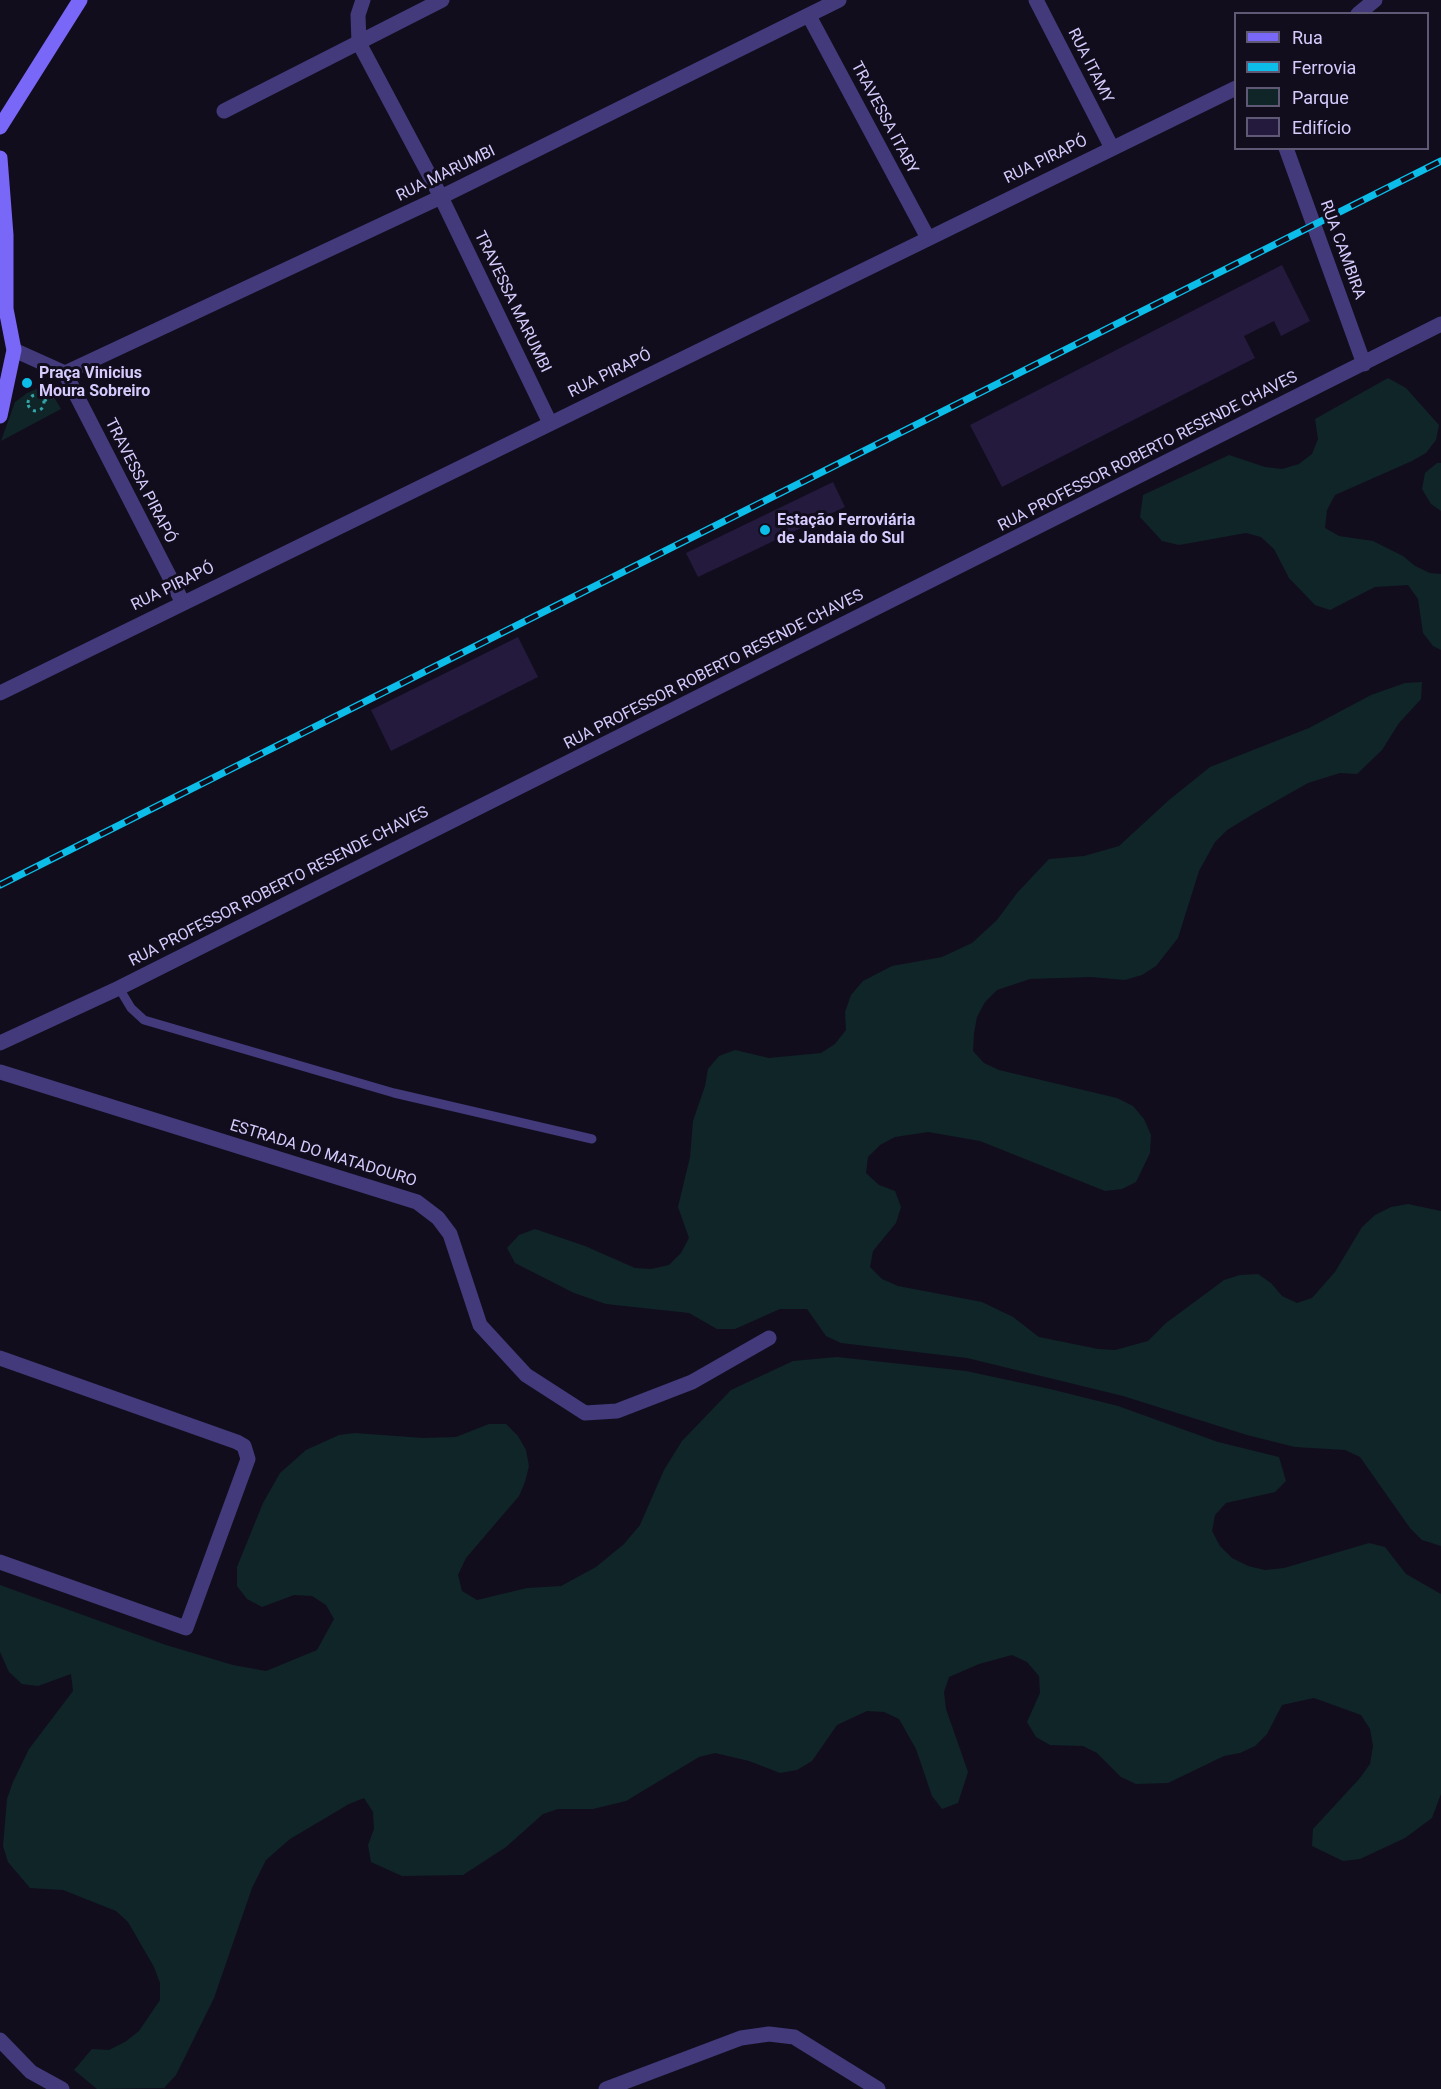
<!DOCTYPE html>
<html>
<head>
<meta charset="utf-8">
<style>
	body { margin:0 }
	#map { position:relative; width:1441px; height:2089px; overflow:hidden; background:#110d1d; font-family:Roboto,sans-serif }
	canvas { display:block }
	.legend { position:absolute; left:1234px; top:12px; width:195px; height:138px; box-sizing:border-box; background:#110d1d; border:2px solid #605976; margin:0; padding:8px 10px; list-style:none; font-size:18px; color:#d6cbfc }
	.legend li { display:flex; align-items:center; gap:12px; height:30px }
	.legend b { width:30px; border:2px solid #605976 }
</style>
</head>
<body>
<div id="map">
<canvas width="1441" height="2089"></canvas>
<ul class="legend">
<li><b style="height:8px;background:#7967f8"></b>Rua</li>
<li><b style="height:8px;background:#0bbde8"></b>Ferrovia</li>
<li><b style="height:16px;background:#102527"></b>Parque</li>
<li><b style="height:16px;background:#241a3d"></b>Edifício</li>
</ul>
</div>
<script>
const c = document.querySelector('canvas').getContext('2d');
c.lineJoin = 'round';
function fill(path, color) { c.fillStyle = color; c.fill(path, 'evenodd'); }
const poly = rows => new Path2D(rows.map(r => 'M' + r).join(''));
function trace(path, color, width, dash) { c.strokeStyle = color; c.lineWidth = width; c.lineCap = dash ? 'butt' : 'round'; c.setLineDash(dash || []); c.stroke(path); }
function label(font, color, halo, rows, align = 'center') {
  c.font = font + ' Roboto,sans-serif'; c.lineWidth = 6; c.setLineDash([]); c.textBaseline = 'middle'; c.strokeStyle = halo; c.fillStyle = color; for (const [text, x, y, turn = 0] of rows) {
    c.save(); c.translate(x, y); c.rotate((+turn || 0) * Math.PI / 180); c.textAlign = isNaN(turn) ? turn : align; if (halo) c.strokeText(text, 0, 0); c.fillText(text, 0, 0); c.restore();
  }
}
fill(poly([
	[1388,378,1406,388,1439,425,1436,440,1426,453,1412,461,1335,495,1327,510,1325,528,1339,536,1373,541,1403,556,1415,566,1430,573,1441,574,1441,650,1433,646,1423,633,1418,599,1408,585,1375,587,1330,610,1315,605,1289,578,1274,549,1261,537,1246,533,1179,545,1162,541,1140,517,1143,495,1229,455,1265,467,1282,469,1299,464,1312,454,1318,439,1315,419],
	[44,386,50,390,61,409,1,441,15,402,27,393],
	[1437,463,1441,463,1441,511,1431,504,1422,489,1425,473],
	[1422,682,1421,699,1399,723,1382,750,1357,774,1340,773,1308,783,1255,813,1227,830,1215,842,1199,871,1178,938,1156,966,1142,975,1125,980,1091,977,1030,979,997,990,985,1002,977,1017,974,1033,973,1051,984,1063,999,1070,1117,1098,1133,1106,1144,1119,1151,1135,1150,1153,1136,1182,1122,1189,1105,1191,980,1141,928,1132,895,1137,880,1145,868,1157,866,1173,879,1185,895,1191,901,1207,896,1223,873,1251,870,1267,882,1279,898,1286,982,1302,1013,1317,1039,1337,1098,1349,1115,1350,1148,1341,1166,1323,1208,1292,1224,1280,1240,1275,1258,1274,1271,1283,1282,1296,1297,1303,1312,1298,1335,1272,1362,1227,1375,1215,1391,1207,1408,1204,1441,1211,1441,1546,1422,1540,1410,1528,1360,1457,1345,1450,1295,1447,1247,1435,1123,1396,967,1358,841,1343,826,1336,807,1309,780,1309,735,1329,717,1329,689,1313,606,1304,574,1293,515,1263,507,1248,519,1235,535,1229,585,1246,635,1268,651,1269,669,1265,681,1253,689,1238,678,1207,690,1157,693,1121,705,1086,708,1069,719,1056,735,1050,769,1058,821,1053,835,1044,846,1030,845,1012,851,995,863,981,892,966,942,957,972,943,997,920,1017,893,1049,859,1084,856,1119,846,1169,800,1210,767,1309,728,1371,695,1405,683],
	[837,1357,966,1371,1050,1389,1118,1406,1218,1442,1279,1457,1286,1481,1275,1492,1226,1503,1215,1515,1212,1531,1220,1546,1232,1558,1248,1566,1265,1570,1284,1568,1369,1543,1385,1547,1406,1574,1441,1594,1441,1794,1432,1818,1405,1838,1360,1859,1343,1861,1312,1846,1313,1829,1360,1778,1370,1764,1373,1746,1370,1729,1361,1715,1314,1698,1282,1705,1267,1734,1255,1746,1240,1753,1224,1756,1168,1783,1136,1784,1121,1777,1097,1753,1083,1746,1050,1745,1036,1737,1027,1722,1040,1693,1039,1676,1027,1662,1012,1655,979,1664,949,1677,944,1692,946,1709,968,1772,958,1803,942,1809,932,1796,916,1749,899,1719,884,1712,867,1711,837,1725,812,1761,797,1770,780,1773,749,1761,715,1753,699,1757,626,1801,593,1809,558,1809,543,1814,506,1847,463,1875,402,1876,371,1862,368,1845,374,1829,373,1812,364,1798,349,1804,290,1839,266,1860,252,1888,214,1998,176,2075,164,2088,97,2089,74,2070,92,2049,109,2050,125,2042,139,2031,160,2000,160,1983,154,1967,128,1922,116,1911,63,1890,30,1888,8,1862,3,1846,7,1799,13,1782,29,1749,73,1691,71,1674,38,1686,22,1684,9,1672,0,1652,0,1585,166,1645,233,1665,266,1671,317,1650,334,1619,326,1605,312,1596,294,1595,262,1607,247,1599,237,1586,237,1567,263,1503,280,1473,306,1450,339,1435,355,1433,423,1438,456,1437,489,1424,506,1424,518,1436,526,1450,529,1466,525,1482,519,1496,466,1558,458,1575,462,1591,477,1600,527,1588,561,1586,596,1567,624,1544,640,1525,664,1470,682,1441,731,1390,793,1361]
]), '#102527');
fill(poly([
	[1282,265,1310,321,1281,336,1274,321,1244,336,1255,358,1002,487,970,425],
	[833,482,845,507,698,577,686,553],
	[518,637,538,677,391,751,371,710]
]), '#241a3d');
trace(poly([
	'28 403a8 8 0 1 1 16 0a8 8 0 1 1-16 0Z',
	[44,401,57,395]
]), '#33a5a9', 3, [3, 4.5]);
trace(poly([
	[119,988,131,1008,144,1020,394,1093,592,1139]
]), '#423a7a', 9);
trace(poly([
	[363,0,358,15,359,43,441,197,550,423],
	[1036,0,1112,148],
	[1358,14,1375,0],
	[809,16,928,238],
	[224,111,442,0],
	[1286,148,1364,364],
	[14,350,65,373,183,603],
	[65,373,441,197,839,0],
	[0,693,1236,88],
	[0,1043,119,988,1441,324],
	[0,1072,417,1202,438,1218,450,1234,480,1325,526,1375,585,1413,617,1411,692,1382,769,1338],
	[0,1358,237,1442,244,1446,248,1459,186,1628,0,1562],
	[0,2040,31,2072,62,2089],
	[606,2089,741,2038,769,2034,794,2037,878,2089]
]), '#423a7a', 15);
trace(poly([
	[0,127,80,0],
	[0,158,6,235,6,309,14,350,0,416]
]), '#7967f8', 15);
const rail = poly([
	[0,885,1441,161]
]);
trace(rail, '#0bbde8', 7);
trace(rail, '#110d1d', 4.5, [14]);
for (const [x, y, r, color] of [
	[27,383,6,"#0bbde8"],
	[765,530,6,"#0bbde8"]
]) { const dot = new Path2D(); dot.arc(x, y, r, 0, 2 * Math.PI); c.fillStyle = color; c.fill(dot); trace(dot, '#110d1d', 2); }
label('16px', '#d6cbfc', '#110d1d', [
	["RUA ITAMY",1090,66,63],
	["TRAVESSA ITABY",884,118,62],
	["RUA PIRAPÓ",1046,160,-26],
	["RUA MARUMBI",446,174,-26],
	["RUA CAMBIRA",1342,250,70],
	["TRAVESSA MARUMBI",512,302,64],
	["RUA PIRAPÓ",610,374,-26],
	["RUA PROFESSOR ROBERTO RESENDE CHAVES",1148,452,-27],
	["TRAVESSA PIRAPÓ",140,481,63],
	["RUA PIRAPÓ",173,587,-26],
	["RUA PROFESSOR ROBERTO RESENDE CHAVES",714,670,-27],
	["RUA PROFESSOR ROBERTO RESENDE CHAVES",279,887,-27],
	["ESTRADA DO MATADOURO",323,1154,17]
]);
label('bold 16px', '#d6cbfc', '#110d1d', [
	["Praça Vinicius",39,374],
	["Moura Sobreiro",39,392],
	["Estação Ferroviária",777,521],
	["de Jandaia do Sul",777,539]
], 'left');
</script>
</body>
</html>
